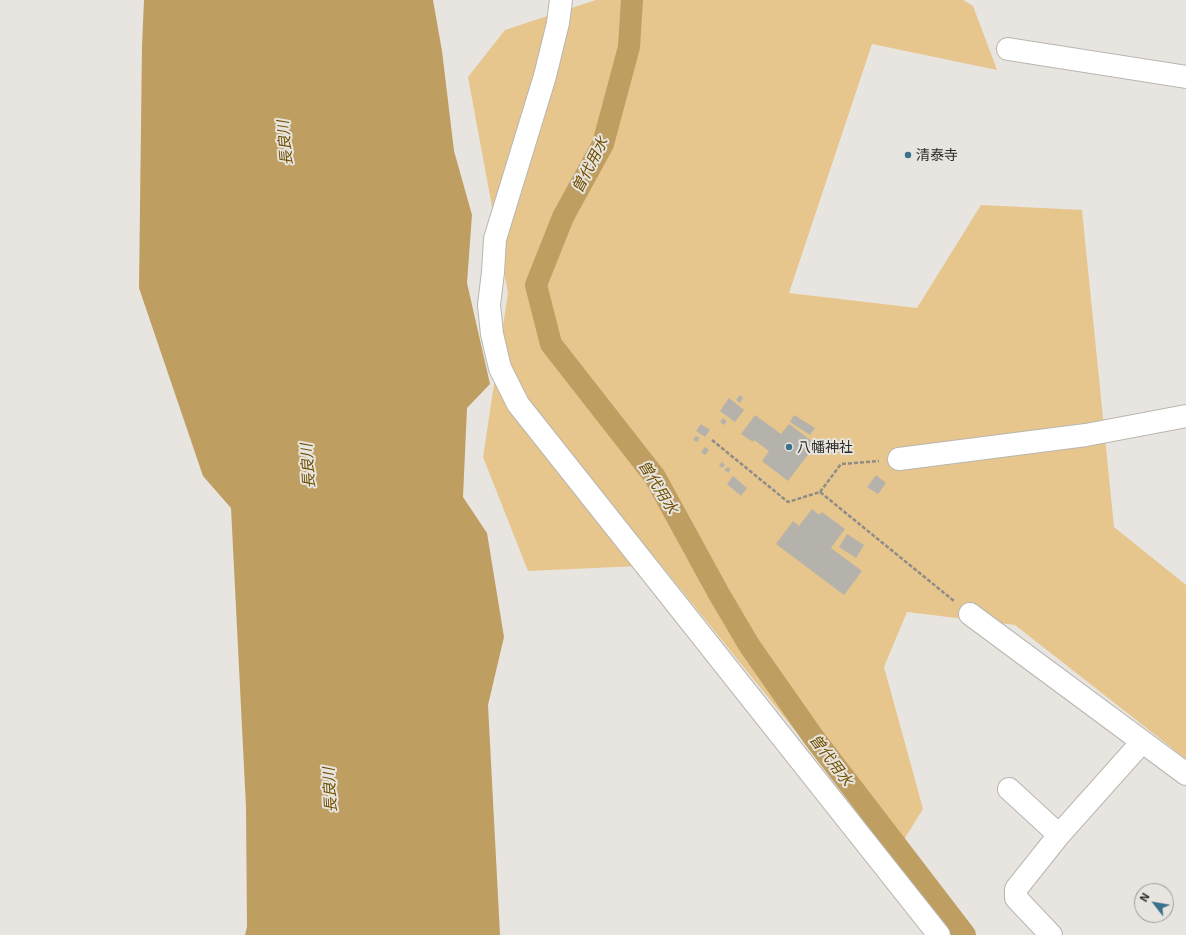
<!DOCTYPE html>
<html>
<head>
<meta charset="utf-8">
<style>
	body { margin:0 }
	#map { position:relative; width:1186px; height:935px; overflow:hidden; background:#e8e4df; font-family:"Exo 2",sans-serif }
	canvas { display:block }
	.north { position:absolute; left:1134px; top:883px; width:40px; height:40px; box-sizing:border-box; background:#e8e4df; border:1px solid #9d9a96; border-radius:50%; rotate:301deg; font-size:11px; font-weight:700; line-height:16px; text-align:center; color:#2d2c29 }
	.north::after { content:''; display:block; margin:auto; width:14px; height:18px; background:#3b718d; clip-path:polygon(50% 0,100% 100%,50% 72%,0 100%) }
</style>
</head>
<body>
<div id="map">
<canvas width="1186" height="935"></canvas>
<div class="north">N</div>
</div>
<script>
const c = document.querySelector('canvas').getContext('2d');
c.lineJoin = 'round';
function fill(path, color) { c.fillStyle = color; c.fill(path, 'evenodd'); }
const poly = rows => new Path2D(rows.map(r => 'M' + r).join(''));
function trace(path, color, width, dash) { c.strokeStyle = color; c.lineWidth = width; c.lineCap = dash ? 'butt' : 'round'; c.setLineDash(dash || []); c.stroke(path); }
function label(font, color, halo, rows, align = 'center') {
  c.font = font + ' "Exo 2","Noto Sans JP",sans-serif'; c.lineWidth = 4; c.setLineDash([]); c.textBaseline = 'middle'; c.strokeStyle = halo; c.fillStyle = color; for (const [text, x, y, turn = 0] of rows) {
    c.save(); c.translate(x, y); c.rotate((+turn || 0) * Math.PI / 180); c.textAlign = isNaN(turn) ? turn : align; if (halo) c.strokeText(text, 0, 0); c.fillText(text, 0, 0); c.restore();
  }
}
fill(poly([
	[596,0,963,0,973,6,997,70,872,44,789,293,917,308,981,205,1082,210,1114,527,1186,585,1186,759,1015,625,907,612,884,667,923,809,895,854,661,565,528,571,483,457,508,293,468,77,505,30]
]), '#e6c68c');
fill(poly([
	[144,0,433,0,442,51,454,151,472,215,467,283,490,384,467,408,463,497,487,533,504,637,488,705,500,935,245,935,247,927,246,807,231,508,203,476,139,288,142,46]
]), '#be9e61');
trace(poly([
	[632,0,629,47,603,144,563,217,536,285,551,344,655,477,719,594,749,645,814,738,965,935]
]), '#be9e61', 22);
fill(poly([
	[740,395,743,398,740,403,736,400],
	[729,398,744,410,735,422,720,411],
	[755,415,781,434,789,424,816,444,788,481,762,461,769,451,754,440,753,442,741,434],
	[794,415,815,428,810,435,790,422],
	[723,418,727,421,724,425,720,422],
	[701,424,710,430,705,437,696,431],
	[696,436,700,438,697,442,693,440],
	[705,447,709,450,705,455,701,452],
	[722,462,725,465,722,468,719,465],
	[728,467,731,469,728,473,724,470],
	[876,475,886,483,878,494,867,487],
	[733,476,747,488,741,496,727,484],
	[812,509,819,515,822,512,845,529,831,548,862,571,844,595,776,544,793,521,799,526],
	[847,534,864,545,856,558,839,547]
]), '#b5b2ac');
const minor = poly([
	[561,0,558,23,545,76,495,239,493,272,489,305,492,334,500,368,518,404,939,935],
	[1008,49,1186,77],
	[899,459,1086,435,1186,416],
	[970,614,1186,774],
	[1009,789,1059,835,1142,742],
	[1051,935,1016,898,1016,889,1059,835]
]);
trace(minor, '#b9b6b0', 24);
trace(poly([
	[712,440,788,502,820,492,954,601],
	[820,492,841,464,879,461]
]), '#8e8c88', 2.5, [4, 2]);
trace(minor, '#fff', 22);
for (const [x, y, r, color] of [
	[908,155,4,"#3b718d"],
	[789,447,4,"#3b718d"]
]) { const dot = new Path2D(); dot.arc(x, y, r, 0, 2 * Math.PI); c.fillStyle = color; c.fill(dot); trace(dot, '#e8e4df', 1.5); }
label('14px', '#2d2c29', '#e8e4df', [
	["清泰寺",916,155],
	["八幡神社",797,447]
], 'left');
label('italic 15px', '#6f5000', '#e8e4df', [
	["長良川",285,143,-95],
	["曽代用水",590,165,-63],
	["長良川",308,466,-94],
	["曽代用水",658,487,58],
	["曽代用水",831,760,53],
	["長良川",330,790,-93]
]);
</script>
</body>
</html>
